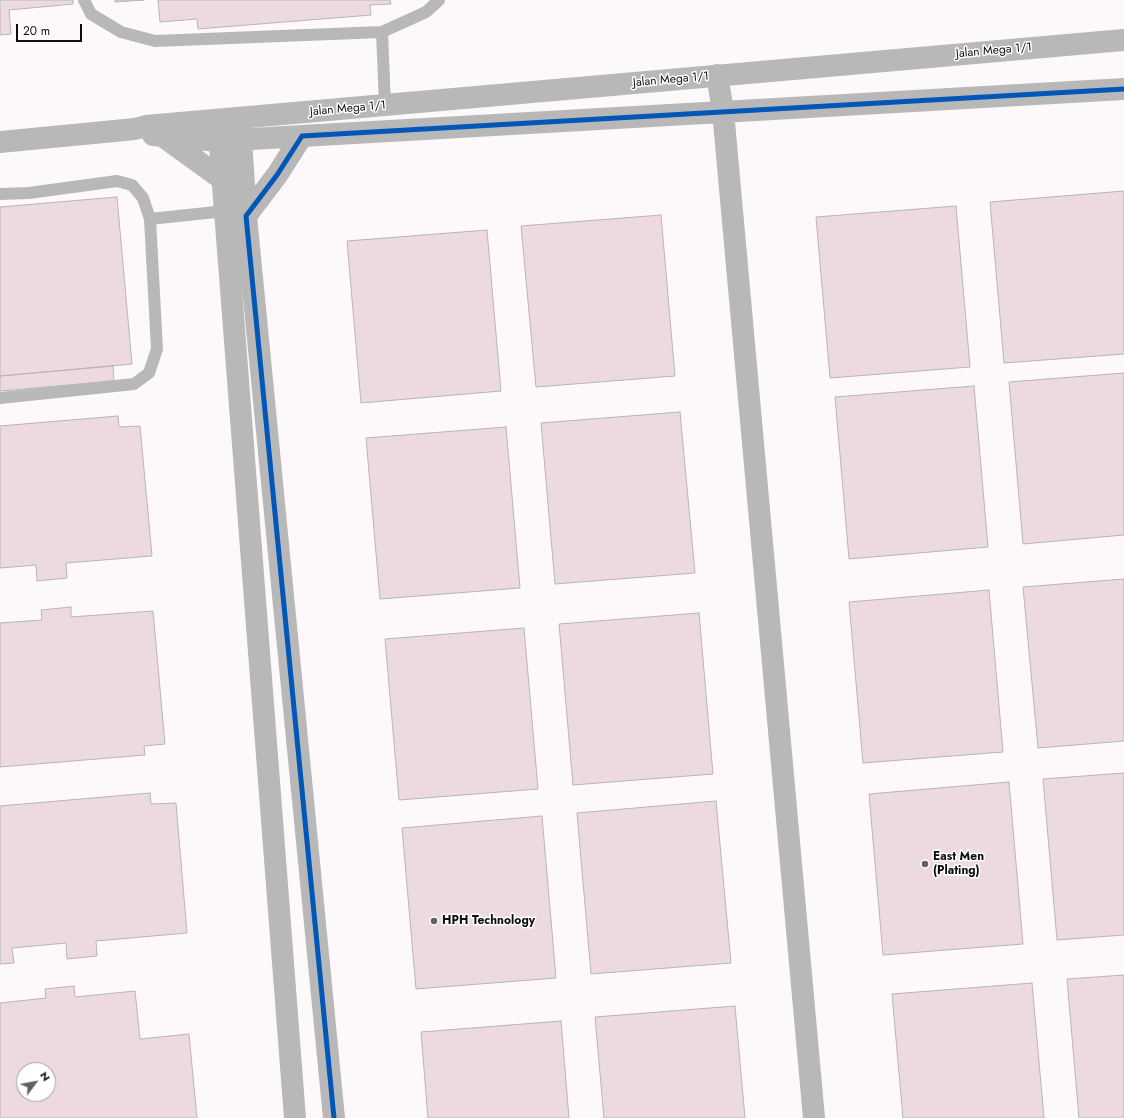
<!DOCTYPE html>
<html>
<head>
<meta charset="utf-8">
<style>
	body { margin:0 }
	#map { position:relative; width:1124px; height:1118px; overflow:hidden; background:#fdf9fa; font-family:Jost,sans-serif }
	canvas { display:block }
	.north { position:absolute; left:16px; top:1062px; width:40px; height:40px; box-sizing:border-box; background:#fff; border:1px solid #9f9e9e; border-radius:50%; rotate:58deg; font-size:11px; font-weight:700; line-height:16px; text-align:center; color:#0e0d0d }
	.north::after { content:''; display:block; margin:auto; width:14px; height:18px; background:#626060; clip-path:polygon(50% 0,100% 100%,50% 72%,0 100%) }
	.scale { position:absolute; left:16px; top:24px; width:66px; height:18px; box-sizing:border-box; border:2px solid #0e0d0d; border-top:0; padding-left:5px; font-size:12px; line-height:14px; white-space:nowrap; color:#0e0d0d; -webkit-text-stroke:3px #fff; paint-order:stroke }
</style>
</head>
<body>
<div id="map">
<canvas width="1124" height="1118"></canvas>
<div class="north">N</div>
<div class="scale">20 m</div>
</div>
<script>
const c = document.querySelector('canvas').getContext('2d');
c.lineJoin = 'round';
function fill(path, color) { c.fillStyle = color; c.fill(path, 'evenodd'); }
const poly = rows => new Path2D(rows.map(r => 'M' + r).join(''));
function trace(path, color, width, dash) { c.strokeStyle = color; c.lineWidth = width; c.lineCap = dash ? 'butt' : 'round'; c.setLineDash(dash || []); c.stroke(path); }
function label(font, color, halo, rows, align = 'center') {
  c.font = font + ' Jost,sans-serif'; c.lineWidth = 3; c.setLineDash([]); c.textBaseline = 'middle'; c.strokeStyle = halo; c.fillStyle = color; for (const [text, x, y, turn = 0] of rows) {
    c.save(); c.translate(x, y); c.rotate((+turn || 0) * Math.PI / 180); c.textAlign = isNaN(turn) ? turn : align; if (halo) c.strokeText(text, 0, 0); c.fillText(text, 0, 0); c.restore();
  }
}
const building = poly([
	[0,0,73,0,73,4,9,10,11,34,0,35,0,0],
	[115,0,144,0,115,2,115,0],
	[158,0,390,0,391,4,370,5,371,15,198,29,197,19,160,22,158,0],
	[1124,191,1124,354,1004,363,990,202,1124,191],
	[117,197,132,364,0,376,0,207,117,197],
	[956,206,970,367,830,378,816,217,956,206],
	[661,215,675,376,536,387,521,226,661,215],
	[487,230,501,391,361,403,347,241,487,230],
	[113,366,114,381,0,391,0,376,113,366],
	[1124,373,1124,535,1023,544,1009,382,1124,373],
	[974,386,988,547,849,559,835,397,974,386],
	[680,412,695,573,555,584,541,423,680,412],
	[118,416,119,427,140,426,152,556,66,563,67,578,37,581,36,565,0,568,0,426,118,416],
	[506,427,520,588,380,599,366,438,506,427],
	[1124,579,1124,741,1038,748,1023,587,1124,579],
	[989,590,1003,752,863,763,849,602,989,590],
	[71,607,71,617,153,611,165,744,144,746,145,755,0,767,0,623,42,620,41,610,71,607],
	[699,613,713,774,573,785,559,624,699,613],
	[524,628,538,789,399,800,385,639,524,628],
	[1124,773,1124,935,1057,940,1043,779,1124,773],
	[1009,782,1023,944,883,955,869,794,1009,782],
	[150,793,151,804,176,803,187,933,96,941,97,956,67,959,66,943,12,948,14,963,0,964,0,806,150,793],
	[716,801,731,963,591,974,577,813,716,801],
	[542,816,556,978,416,989,402,828,542,816],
	[1124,975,1124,1118,1079,1118,1067,979,1124,975],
	[1032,983,1044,1118,903,1118,892,994,1032,983],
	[74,986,75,997,135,991,140,1039,189,1034,197,1118,0,1118,0,1003,46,998,45,989,74,986],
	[24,1070,48,1070,48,1094,24,1094,24,1070],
	[735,1006,745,1118,604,1118,595,1017,735,1006],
	[561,1021,569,1118,428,1118,421,1032,561,1021]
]);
fill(building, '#ecdade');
trace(building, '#b8b5b6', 1);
trace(poly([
	[84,0,91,14,121,32,155,41,382,32],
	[385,105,382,32,426,12,439,0],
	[0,194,29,193,117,181,132,185,143,198,150,219,157,349,149,373,134,384,0,398],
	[150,219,225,211]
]), '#b9b8b9', 12);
trace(poly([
	[717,75,723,111,814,1118],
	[218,121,295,1118],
	[240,124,246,216],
	[153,135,219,141,302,136],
	[164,137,222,179],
	[0,142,135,129,146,126,1124,40],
	[334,1118,246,216,277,175,302,136,1124,89]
]), '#b9b8b9', 22);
trace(poly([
	[334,1118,246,216,277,175,302,136,1124,89]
]), '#0057b8', 5);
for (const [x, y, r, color] of [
	[925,864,4,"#626060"],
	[434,921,4,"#626060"]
]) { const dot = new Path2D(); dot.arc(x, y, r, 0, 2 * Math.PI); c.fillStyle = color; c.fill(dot); trace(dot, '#fff', 1.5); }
label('12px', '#0e0d0d', '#fff', [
	["Jalan Mega 1/1",994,51,-5],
	["Jalan Mega 1/1",671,80,-5],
	["Jalan Mega 1/1",348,109,-5]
]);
label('bold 12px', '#0e0d0d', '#fff', [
	["East Men",933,857],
	["(Plating)",933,871],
	["HPH Technology",442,921]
], 'left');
</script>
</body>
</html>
